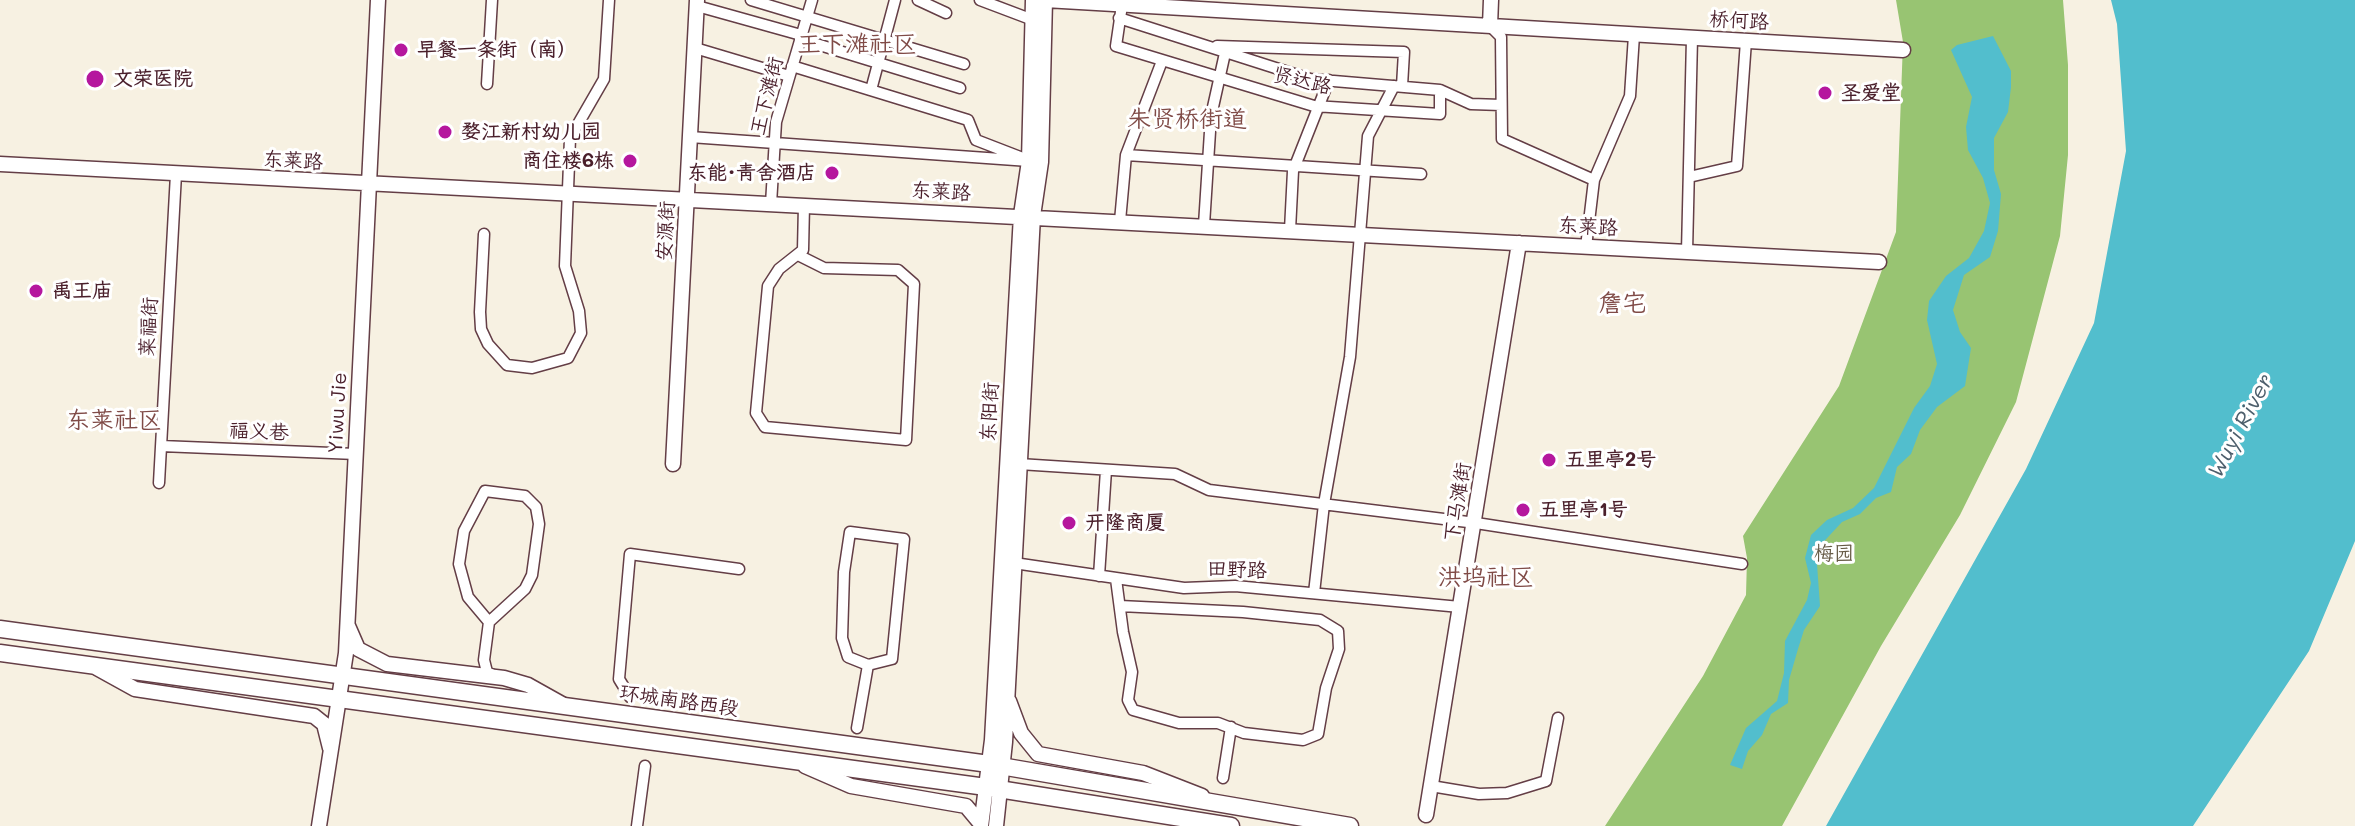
<!DOCTYPE html>
<html>
<head>
<meta charset="utf-8">
<style>
	body { margin:0 }
	canvas { display:block; background:#f7f1e2 }
</style>
</head>
<body>
<canvas width="2355" height="826"></canvas>
<script>
const c = document.querySelector('canvas').getContext('2d');
c.lineJoin = 'round';
function fill(path, color) { c.fillStyle = color; c.fill(path, 'evenodd'); }
const poly = rows => new Path2D(rows.map(r => 'M' + r).join(''));
function trace(path, color, width, dash) { c.strokeStyle = color; c.lineWidth = width; c.lineCap = dash ? 'butt' : 'round'; c.setLineDash(dash || []); c.stroke(path); }
function label(font, color, halo, rows, align = 'center') {
  c.font = font + ' Mali,"LXGW WenKai TC",sans-serif'; c.lineWidth = 6; c.setLineDash([]); c.textBaseline = 'middle'; c.strokeStyle = halo; c.fillStyle = color; for (const [text, x, y, turn = 0] of rows) {
    c.save(); c.translate(x, y); c.rotate((+turn || 0) * Math.PI / 180); c.textAlign = isNaN(turn) ? turn : align; if (halo) c.strokeText(text, 0, 0); c.fillText(text, 0, 0); c.restore();
  }
}
fill(poly([
	[1896,0,2063,0,2068,65,2068,155,2060,236,2016,402,1960,515,1881,646,1782,826,1605,826,1703,676,1746,595,1747,558,1743,536,1839,386,1896,232,1903,42]
]), '#98c472');
fill(poly([
	[2111,0,2355,0,2355,541,2309,651,2193,826,1826,826,2026,469,2094,323,2126,151,2117,24],
	[1993,36,2011,71,2011,87,2008,112,1994,138,1994,170,2001,194,1998,231,1990,257,1964,275,1953,310,1960,332,1971,348,1965,386,1937,407,1920,430,1911,454,1897,467,1891,492,1876,498,1860,514,1842,522,1816,550,1820,606,1804,630,1798,649,1789,680,1788,703,1771,714,1762,735,1748,751,1742,769,1730,765,1746,728,1777,701,1784,673,1785,641,1807,600,1811,583,1805,558,1811,535,1827,520,1853,508,1874,488,1914,408,1930,386,1937,364,1927,320,1929,301,1946,276,1969,258,1984,231,1990,203,1983,178,1968,150,1966,127,1972,97,1951,50,1957,45]
]), '#52becd');
const street = poly([
	[751,0,964,64],
	[918,0,946,13],
	[980,0,1033,20],
	[1122,5,1116,46,1314,106,1440,114,1440,90,1471,104,1501,105],
	[697,6,801,35],
	[1119,18,1310,79,1440,90],
	[1490,26,1501,37,1502,139,1594,180],
	[800,39,960,88],
	[1217,46,1404,52,1402,86],
	[695,48,789,76],
	[792,66,968,120,976,140,1020,157],
	[487,84,492,0],
	[871,90,895,0],
	[690,137,1029,161],
	[1126,155,1421,174],
	[1689,177,1737,166,1746,41],
	[771,204,776,122,812,0],
	[1120,221,1126,155,1162,61],
	[1204,225,1211,116,1225,53],
	[1290,230,1293,171,1329,80],
	[484,234,480,312,481,329,488,344,507,365,532,368,568,358,581,333,579,311,565,266,570,138,604,79,609,0],
	[1586,247,1594,180,1630,96,1634,35],
	[1687,252,1692,38],
	[798,255,824,268,898,270,914,284,906,440,765,427,756,413,768,286,779,269,803,250,804,205],
	[161,446,356,454],
	[1019,464,1175,474,1209,490,1476,523,1742,564],
	[159,483,176,174],
	[1014,563,1184,588,1235,586,1460,607],
	[1099,576,1106,470],
	[1116,579,1123,632,1132,672,1128,700,1133,710,1179,723,1218,723,1244,733,1303,740,1318,734,1326,688,1339,649,1338,631,1320,620,1243,612,1120,606],
	[1314,593,1324,504,1350,357,1368,136,1394,86],
	[489,622,468,597,459,564,464,531,485,491,525,496,536,507,539,524,532,575,525,589,489,622,484,660,487,672,493,675],
	[630,697,619,679,630,554,739,569],
	[857,728,868,665,892,659,904,539,850,532,844,572,842,638,848,657,868,665],
	[1223,778,1231,727],
	[1431,786,1479,794,1507,793,1546,781,1558,718],
	[637,826,645,766]
]);
const secondary = poly([
	[1045,0,1903,50],
	[1490,26,1491,0],
	[0,164,1879,262],
	[673,464,697,0],
	[348,626,358,649,387,664,504,678,528,685,562,704],
	[97,668,135,689,314,716,324,724,330,748],
	[1009,701,1021,733,1038,754,1143,773,1202,796],
	[805,766,851,786,966,806,981,824],
	[1426,815,1519,243],
	[319,826,346,653,378,0],
	[981,826,992,740,1021,215,1029,161,1033,0],
	[996,826,1005,742,1033,216,1041,162,1045,0]
]);
const primary = poly([
	[0,629,989,764,1350,826],
	[0,653,986,787,1231,826]
]);
trace(street, '#643e46', 13);
trace(secondary, '#643e46', 17);
trace(primary, '#643e46', 19);
trace(street, '#fff', 10);
trace(secondary, '#fff', 14);
trace(primary, '#fff', 16);
for (const [x, y, r, color] of [
	[401,50,8,"#b5179e"],
	[95,79,10,"#b5179e"],
	[1825,93,8,"#b5179e"],
	[445,132,8,"#b5179e"],
	[630,161,8,"#b5179e"],
	[832,173,8,"#b5179e"],
	[36,291,8,"#b5179e"],
	[1549,460,8,"#b5179e"],
	[1523,510,8,"#b5179e"],
	[1069,523,8,"#b5179e"]
]) { const dot = new Path2D(); dot.arc(x, y, r, 0, 2 * Math.PI); c.fillStyle = color; c.fill(dot); trace(dot, '#fff', 3); }
label('20px', '#4a1f2b', '#fff', [
	["桥何路",1739,21,3],
	["贤达路",1302,81,13],
	["王下滩街",767,96,-76],
	["东莱路",293,161,3],
	["东莱路",941,192,3],
	["东莱路",1588,227,3],
	["安源街",666,231,-87],
	["莱福街",149,327,-87],
	["东阳街",990,412,-87],
	["Yiwu Jie",338,413,-87],
	["福义巷",259,432,2],
	["下马滩街",1458,502,-81],
	["田野路",1237,570,2],
	["环城南路西段",679,701,8]
]);
label('bold 20px', '#4a1f2b', '#fff', [
	["早餐一条街（南）",417,50],
	["文荣医院",113,79],
	["圣爱堂",1841,93],
	["婺江新村幼儿园",461,132],
	["商住楼6栋",614,161,"right"],
	["东能·青舍酒店",816,173,"right"],
	["禹王庙",52,291],
	["五里亭2号",1565,460],
	["五里亭1号",1539,510],
	["开隆商厦",1085,523]
], 'left');
label('20px', '#655944', '#fff', [
	["梅园",1834,554]
]);
label('italic 22px', '#4d5f6c', '#fff', [
	["Wuyi River",2241,426,-62]
]);
label('24px', '#804b47', '#fff', [
	["王下滩社区",857,45],
	["朱贤桥街道",1187,120],
	["詹宅",1622,304],
	["东莱社区",114,421],
	["洪坞社区",1486,578]
]);
</script>
</body>
</html>
